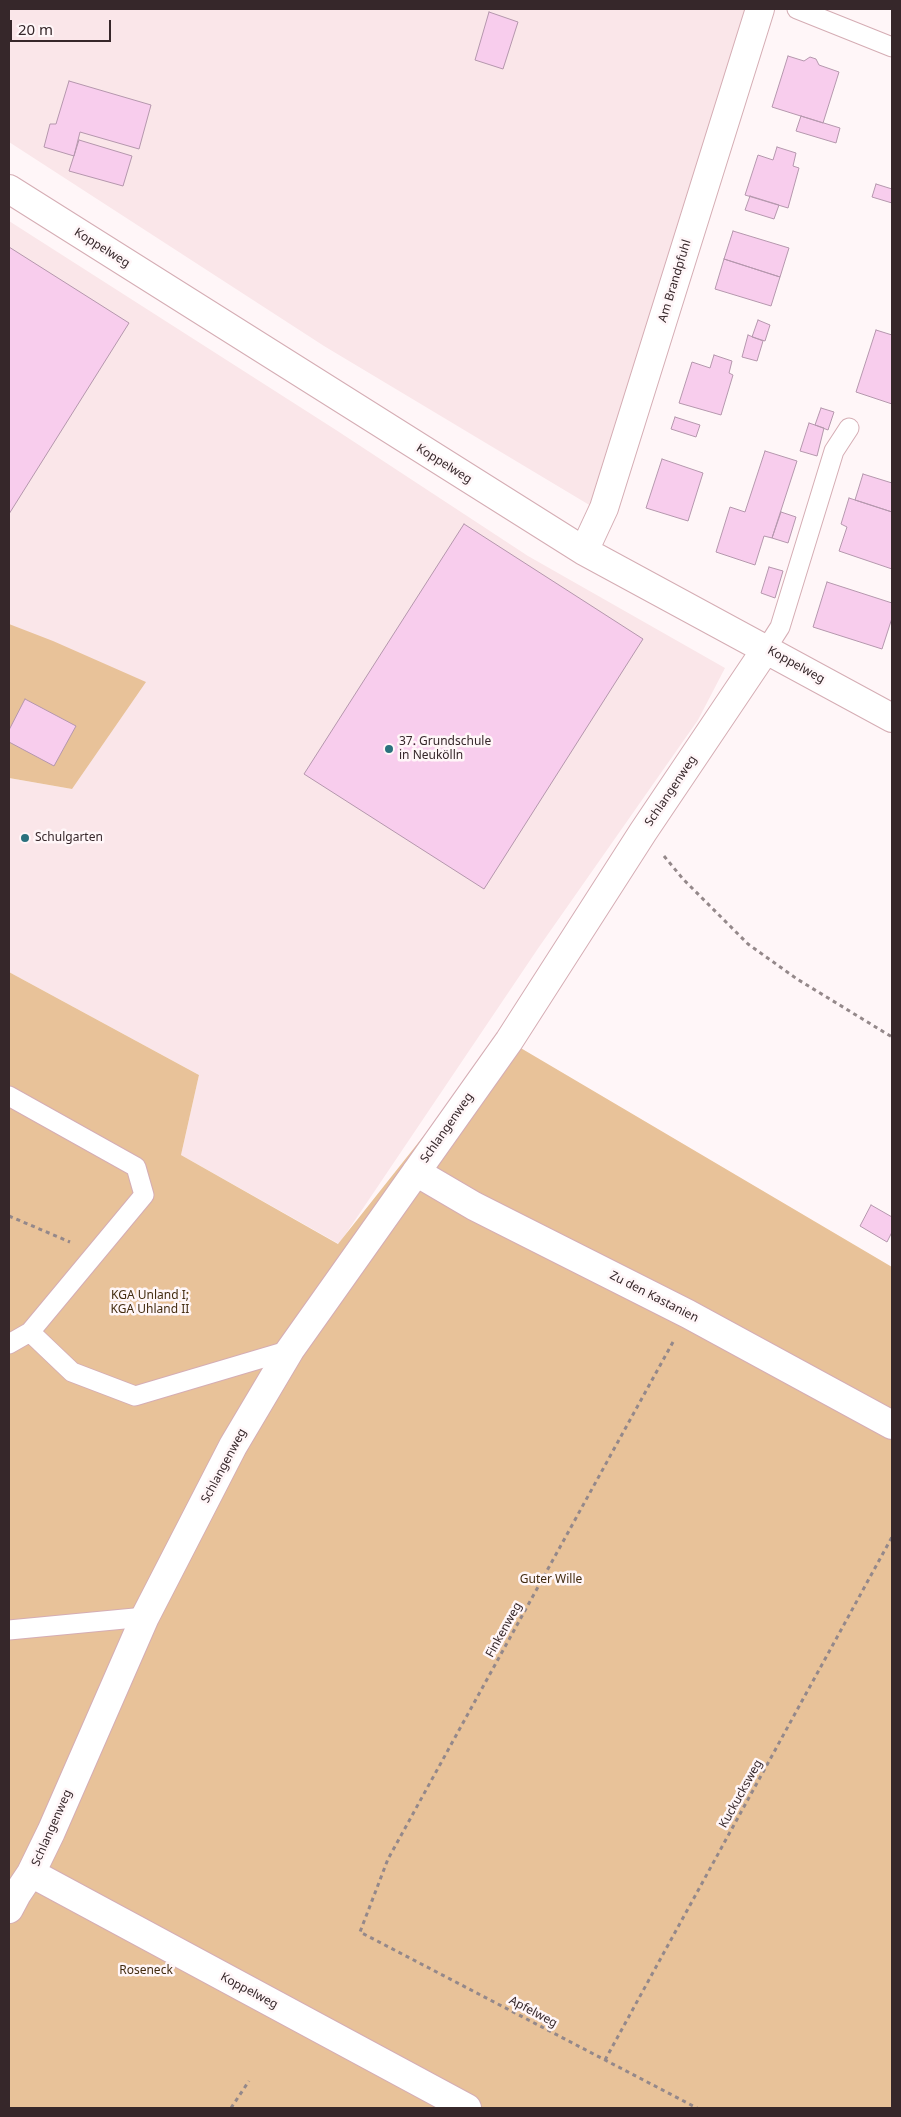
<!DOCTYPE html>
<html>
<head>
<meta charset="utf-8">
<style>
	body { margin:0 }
	#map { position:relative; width:901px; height:2117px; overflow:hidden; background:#fff6f8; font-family:"Noto Sans",sans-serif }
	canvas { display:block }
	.frame { position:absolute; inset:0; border:10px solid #36272a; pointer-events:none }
	.scale { position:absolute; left:10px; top:20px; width:101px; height:22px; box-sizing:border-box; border:2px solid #36272a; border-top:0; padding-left:6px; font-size:15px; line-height:18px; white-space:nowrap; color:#36272a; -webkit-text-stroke:4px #fff6f8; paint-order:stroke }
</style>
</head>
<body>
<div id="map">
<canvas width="901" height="2117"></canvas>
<div class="frame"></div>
<div class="scale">20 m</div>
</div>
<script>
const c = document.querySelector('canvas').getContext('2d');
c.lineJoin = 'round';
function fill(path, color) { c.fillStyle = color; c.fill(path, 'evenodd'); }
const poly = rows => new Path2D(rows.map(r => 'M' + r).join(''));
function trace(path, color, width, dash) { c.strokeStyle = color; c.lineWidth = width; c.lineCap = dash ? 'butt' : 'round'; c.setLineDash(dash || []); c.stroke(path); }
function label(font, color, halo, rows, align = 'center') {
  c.font = font + ' "Noto Sans",sans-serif'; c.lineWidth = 5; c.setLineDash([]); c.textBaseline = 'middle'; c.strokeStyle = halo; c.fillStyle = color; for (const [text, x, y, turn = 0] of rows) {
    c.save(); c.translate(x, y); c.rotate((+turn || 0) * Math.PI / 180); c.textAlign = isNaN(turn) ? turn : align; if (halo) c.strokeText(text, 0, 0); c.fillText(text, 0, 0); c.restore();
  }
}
fill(poly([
	[9,9,748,9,591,506,324,346,9,142],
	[9,221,336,430,528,556,725,668,698,720,539,947,339,1244,181,1155,199,1075,9,972,9,778,72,789,9,625]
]), '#fae6e9');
fill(poly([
	[9,624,53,641,146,682,72,789,9,778],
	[9,972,199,1075,181,1155,338,1244,502,1037,892,1267,892,2108,9,2108]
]), '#e8c299');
const building = poly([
	[489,12,518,22,503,69,475,60,489,12],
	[788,56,804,61,810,57,816,59,819,65,839,72,823,123,772,107,788,56],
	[69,81,151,105,139,149,80,132,74,156,44,147,50,124,56,124,69,81],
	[801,116,840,128,836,143,796,131,801,116],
	[79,140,132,156,123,186,69,171,79,140],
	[777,147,796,153,793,166,799,168,788,208,745,195,758,155,773,160,777,147],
	[876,184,892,189,892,203,872,197,876,184],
	[750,196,779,205,774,219,745,210,750,196],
	[733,231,789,248,780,277,724,259,733,231],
	[9,247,129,323,9,514,9,247],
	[724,259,780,277,771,306,715,289,724,259],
	[758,320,770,325,765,341,752,337,758,320],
	[876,330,892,335,892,404,856,392,876,330],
	[748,335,763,341,757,361,742,357,748,335],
	[714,355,732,361,729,373,733,375,721,415,679,403,692,362,710,368,714,355],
	[821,408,834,412,828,430,815,425,821,408],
	[675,417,700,425,696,437,671,429,675,417],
	[809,423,824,428,817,456,800,451,809,423],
	[765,451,797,461,772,538,764,536,755,565,716,552,730,507,745,512,765,451],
	[662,459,703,473,688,521,646,508,662,459],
	[863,474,892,483,892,512,855,500,863,474],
	[849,498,892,512,892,569,839,551,847,527,841,524,849,498],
	[781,512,796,517,788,543,772,538,781,512],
	[464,524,643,639,484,889,304,774,464,524],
	[769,567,783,571,775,598,761,593,769,567],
	[827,582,892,603,892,618,882,649,813,627,827,582],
	[25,699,76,726,54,766,9,742,9,730,25,699],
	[871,1205,892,1217,892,1232,887,1242,860,1226,871,1205]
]);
fill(building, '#f8cded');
trace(building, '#b597ad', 1);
const service = poly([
	[797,9,892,47],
	[766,649,780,627,834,451,849,428],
	[9,1096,136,1167,144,1195,30,1332,72,1372,135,1396,290,1350],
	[9,1344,30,1332],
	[9,1630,145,1617]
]);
const minor = poly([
	[9,189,584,551,892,718],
	[584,551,604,508,760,9],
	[416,1172,474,1206,688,1314,892,1425],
	[31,1873,467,2108],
	[9,1909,17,1894,31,1873,51,1832,145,1617,233,1446,290,1350,509,1041,643,832,766,649]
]);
trace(service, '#d5adb4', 21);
trace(minor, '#d5adb4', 30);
trace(poly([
	[664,856,683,879,748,944,797,979,892,1037],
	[9,1216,70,1242],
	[673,1342,388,1859,360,1932,697,2108],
	[605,2060,892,1537],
	[231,2108,249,2081]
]), '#94888a', 3, [4, 4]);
trace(service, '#fff', 19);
trace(minor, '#fff', 28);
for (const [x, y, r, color] of [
	[389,749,5,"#2a717d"],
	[25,838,5,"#2a717d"]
]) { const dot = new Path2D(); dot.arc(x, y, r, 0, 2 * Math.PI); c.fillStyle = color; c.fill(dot); trace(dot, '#fff6f8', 2); }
label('12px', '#36272a', '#fff6f8', [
	["Koppelweg",102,248,32],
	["Am Brandpfuhl",675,281,-73],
	["Koppelweg",444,464,32],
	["Koppelweg",796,665,29],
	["Schlangenweg",671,791,-56],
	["Schlangenweg",447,1128,-55],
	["Zu den Kastanien",654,1297,27],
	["Schlangenweg",224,1466,-62],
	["Finkenweg",504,1630,-61],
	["Kuckucksweg",741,1794,-61],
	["Schlangenweg",52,1828,-66],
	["Koppelweg",249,1991,28],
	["Apfelweg",533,2012,28]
]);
label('12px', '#36272a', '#fff6f8', [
	["37. Grundschule",399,742],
	["in Neukölln",399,756],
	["Schulgarten",35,838]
], 'left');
label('12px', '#432c10', '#fff6f8', [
	["KGA Unland I;",150,1296],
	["KGA Uhland II",150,1310],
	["Guter Wille",551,1580],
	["Roseneck",146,1971]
]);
</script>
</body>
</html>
